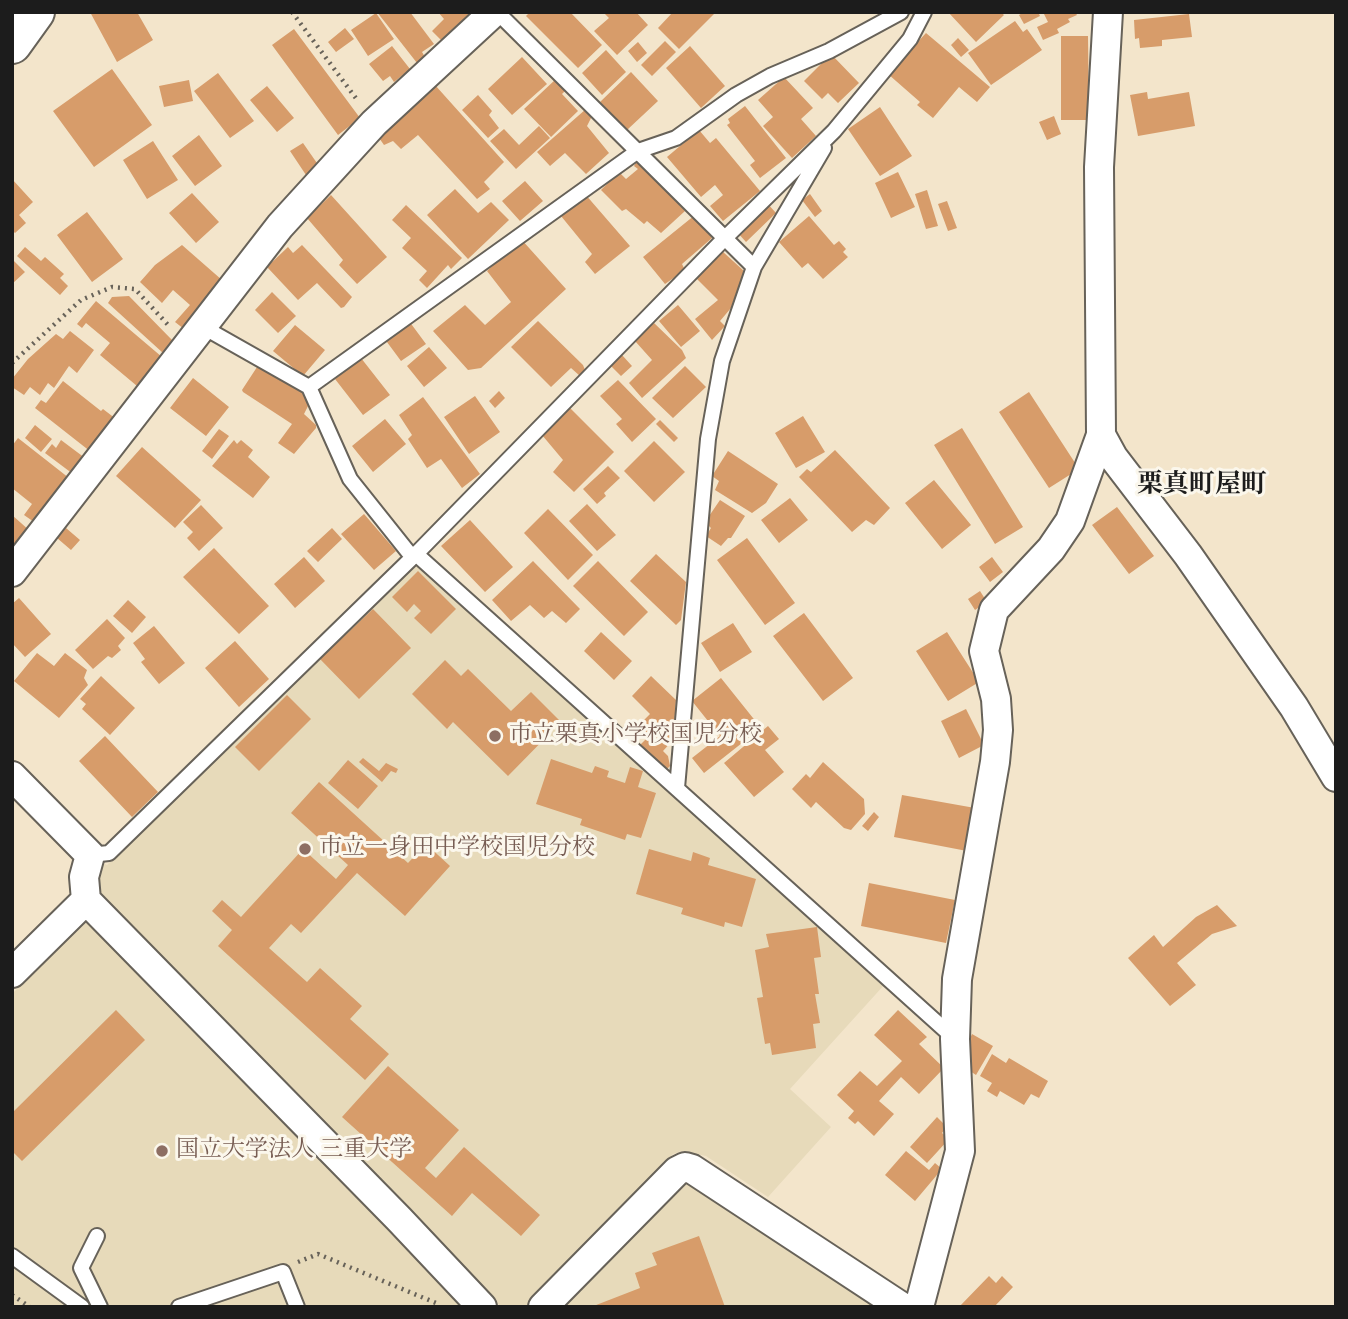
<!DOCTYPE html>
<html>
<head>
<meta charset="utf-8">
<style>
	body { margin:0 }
	#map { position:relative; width:1348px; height:1319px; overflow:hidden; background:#f3e5cb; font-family:Cardo,serif }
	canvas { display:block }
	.frame { position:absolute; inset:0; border:14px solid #1c1c1c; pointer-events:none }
</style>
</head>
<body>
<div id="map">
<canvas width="1348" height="1319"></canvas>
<div class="frame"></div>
</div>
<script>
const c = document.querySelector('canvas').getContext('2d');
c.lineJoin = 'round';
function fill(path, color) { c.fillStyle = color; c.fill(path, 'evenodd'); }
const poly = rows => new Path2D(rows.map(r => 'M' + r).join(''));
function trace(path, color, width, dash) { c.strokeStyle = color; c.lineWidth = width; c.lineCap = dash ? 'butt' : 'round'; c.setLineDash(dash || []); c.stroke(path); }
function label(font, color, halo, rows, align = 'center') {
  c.font = font + ' Cardo,"Noto Serif JP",serif'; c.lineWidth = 6; c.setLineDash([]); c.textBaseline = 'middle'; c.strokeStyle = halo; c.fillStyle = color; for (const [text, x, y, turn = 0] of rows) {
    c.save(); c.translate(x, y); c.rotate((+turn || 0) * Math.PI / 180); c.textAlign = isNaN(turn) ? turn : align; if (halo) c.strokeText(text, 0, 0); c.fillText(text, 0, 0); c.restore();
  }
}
fill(poly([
	[414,565,423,565,885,984,790,1089,831,1127,768,1197,706,1156,682,1151,673,1154,525,1307,501,1307,103,898,94,873,101,862,107,865],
	[85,920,463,1307,12,1307,12,994],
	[686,1184,696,1185,878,1307,563,1307]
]), '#e7daba');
fill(poly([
	[90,12,137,12,153,40,117,62],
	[377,12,410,12,434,44,422,52,425,57,417,63],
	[438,12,471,12,441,40,432,31,444,19],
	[530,12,570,12,602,45,578,68,526,16],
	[603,12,636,12,648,25,617,55,594,31,609,18],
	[673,12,716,12,679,49,658,28],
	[948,12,1001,12,1004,15,976,42],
	[1024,12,1038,12,1040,16,1024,24,1019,15],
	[1043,12,1075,12,1077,15,1068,19,1070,22,1057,29,1059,33,1043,40,1037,27,1048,22],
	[376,13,394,39,368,56,351,30],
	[1189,14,1192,37,1162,40,1162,46,1140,48,1139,38,1135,39,1134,20],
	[1015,21,1023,32,1027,29,1042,50,991,85,968,53],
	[345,28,354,39,336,52,328,42],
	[294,29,360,118,338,135,272,45],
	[926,33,990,87,977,102,959,87,933,118,917,105,920,102,888,74],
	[1061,36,1088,36,1089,120,1061,120],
	[958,38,969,50,961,57,951,45],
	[665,41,676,52,652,76,641,65],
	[638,42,647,53,637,62,628,51],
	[392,46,410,69,394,82,390,76,383,81,369,64],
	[690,46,725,86,701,108,666,68],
	[606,50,626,72,602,95,582,73],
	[831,54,859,83,838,103,828,93,822,99,804,81],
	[522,57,547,84,512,115,488,89],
	[112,69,152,125,94,167,53,111],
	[631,72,658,101,627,130,600,102],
	[218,73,254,121,230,138,194,91],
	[784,77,813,108,801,119,816,136,792,158,763,126,773,117,758,100],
	[556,79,566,90,562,94,578,111,551,137,524,109],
	[189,80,193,101,164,107,159,86],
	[435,85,504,162,484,182,490,189,477,199,418,135,401,149,393,141,384,145,377,135],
	[267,86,294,118,277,132,250,100],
	[1147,92,1148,99,1189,92,1195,126,1138,136,1130,95],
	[478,95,492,111,489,115,499,128,488,138,462,110],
	[745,106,786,158,760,178,750,165,755,161,727,125,730,123,728,119],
	[880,107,912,156,880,176,848,129],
	[586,109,592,116,587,126,609,153,586,174,565,153,550,166,537,152],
	[1054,116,1061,134,1047,140,1039,122],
	[539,126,550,138,516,169,490,141,504,129,519,145],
	[699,130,710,143,716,138,760,191,723,221,710,206,723,195,715,185,701,197,667,157],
	[199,135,222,166,195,186,172,156],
	[153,141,178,180,147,199,123,160],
	[303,143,319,166,306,175,290,151],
	[637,161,685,211,661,233,647,221,644,224,626,209,622,211,601,190,619,172,626,179,638,169,634,166],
	[898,172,915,207,891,218,875,183],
	[12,179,33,202,19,215,26,223,15,233,12,230],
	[525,181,543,201,520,221,502,201],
	[455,189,478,213,491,202,509,220,468,259,427,215],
	[927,190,938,226,926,229,915,194],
	[192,193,219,222,196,243,169,213],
	[585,194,630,246,595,274,585,262,592,254,561,216],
	[810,194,822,211,815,217,802,200],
	[331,195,387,257,357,284,339,265,343,260,307,218],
	[947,201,957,228,948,231,938,204],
	[767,203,776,213,746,242,737,232],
	[406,205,462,258,451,269,448,265,427,288,419,280,427,271,402,248,411,238,392,220],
	[87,212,123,259,92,282,57,235],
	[695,215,712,238,682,264,685,270,665,284,643,257],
	[809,216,834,245,839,241,846,249,843,252,848,257,823,279,808,263,802,268,779,242],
	[521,239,566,289,481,368,468,370,433,331,465,305,485,325,511,302,487,271],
	[182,245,222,280,184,329,175,322,190,305,173,290,162,303,140,282,155,265],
	[302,245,352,297,344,307,341,308,317,283,298,300,267,267,288,247,293,253],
	[25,247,41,261,45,257,64,274,60,278,68,286,60,295,17,256],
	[722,251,744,271,731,308,720,321,725,326,712,340,695,319,718,300,695,277],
	[12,259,25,272,12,284],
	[272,292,296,316,278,333,255,310],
	[129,296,173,341,163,353,108,303,112,297],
	[96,301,162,357,137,386,100,355,110,343,86,323,82,328,77,324],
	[678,305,700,331,681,347,659,321],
	[409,321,426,344,401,361,384,338],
	[538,321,583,365,585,370,580,376,571,368,551,387,511,347],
	[654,323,682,350,686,358,642,398,629,383,652,360,635,341],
	[295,325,325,350,303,376,273,351],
	[70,331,94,350,77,373,69,366,54,388,48,383,40,395,30,387,24,395,12,387,12,379,28,359,56,334,63,339],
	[429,347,447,368,424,387,407,366],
	[622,355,632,366,621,376,610,365],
	[361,358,390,395,363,415,335,379],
	[259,364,299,388,309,404,304,414,316,425,316,428,294,454,278,443,292,424,243,392,242,390],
	[685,366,706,387,673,418,652,398],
	[193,378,229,407,206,436,170,408],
	[618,380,656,419,632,442,616,424,622,419,600,396],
	[63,381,101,411,103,409,116,419,91,452,35,408,41,400,46,403],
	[499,391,505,398,495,408,489,401],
	[1029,392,1079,469,1049,488,999,412],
	[475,396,500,432,469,454,444,417],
	[423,397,480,474,462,488,441,459,427,468,408,439,412,435,399,415],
	[570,408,614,452,574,492,553,472,563,460,542,435],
	[803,416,825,452,796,468,775,433],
	[385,419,406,444,373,472,352,446],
	[660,420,678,438,674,442,656,424],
	[35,425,52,439,41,452,25,438],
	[962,428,1023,527,995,544,934,445],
	[219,429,229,436,212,459,202,451],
	[18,438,69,478,34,522,24,515,32,504,12,488,12,446],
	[61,440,85,458,73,474,45,453,52,444,56,448],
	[234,440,237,444,241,440,253,450,248,457,270,477,253,498,212,466],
	[654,441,685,472,654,502,624,471],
	[142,447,201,500,175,528,116,476],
	[835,450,890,508,874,525,866,520,852,532,799,477,807,469,811,472],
	[728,451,778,484,766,503,752,513,715,490,719,481,712,476],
	[608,466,620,478,604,493,606,496,597,504,583,489],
	[934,480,971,525,942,549,905,503],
	[790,498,808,520,779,543,761,520],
	[720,500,745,516,731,538,728,538,721,546,706,536,711,528,705,522],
	[587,504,616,535,597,551,569,521],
	[201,505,223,528,199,551,187,538,193,532,183,522],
	[1117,507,1154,556,1129,574,1092,525],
	[548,509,593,555,568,580,524,533],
	[364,514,396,551,374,570,341,534],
	[12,515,30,531,12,552],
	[470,520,513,567,485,592,441,546],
	[66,528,80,540,71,550,57,538],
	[332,528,342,539,318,562,307,551],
	[747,538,795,603,765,625,717,560],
	[214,548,269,606,239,634,183,577],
	[656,554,686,582,681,620,676,625,630,581],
	[304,557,325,581,295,608,274,584],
	[992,557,1003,572,990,582,979,567],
	[533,561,580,609,566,623,552,611,544,618,530,605,511,621,492,600],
	[598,561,648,612,624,636,573,586],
	[418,571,456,609,431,634,414,618,421,611,414,604,407,612,392,597],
	[980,591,987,602,975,610,968,599],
	[19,598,51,634,25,657,12,643,12,604],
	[128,600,146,617,132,633,113,616],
	[373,609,411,648,359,699,320,659],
	[804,613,853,678,823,701,773,636],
	[107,619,125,638,118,646,121,650,112,658,108,656,93,669,75,650],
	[733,623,752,652,720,672,701,643],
	[154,626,185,663,159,684,141,662,145,659,133,643],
	[601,632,632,661,614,680,584,651],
	[947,632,979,682,948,701,916,651],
	[235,641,269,679,239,707,205,668],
	[37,653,54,666,65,653,87,670,84,678,88,685,59,718,14,681],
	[445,660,461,676,468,669,511,711,531,692,561,722,508,776,453,722,447,729,412,694],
	[101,676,135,708,110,735,82,709,86,704,80,699],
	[651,676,676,700,673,740,663,751,668,756,670,766,665,771,639,746,646,739,635,729,650,714,632,696],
	[721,678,761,728,704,773,692,758,720,736,692,701],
	[287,695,311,719,259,771,235,747],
	[966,709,984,745,959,758,941,721],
	[768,726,779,739,765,750,784,772,754,797,724,763],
	[105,736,158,792,132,817,79,761],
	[363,758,379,771,386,763,398,769,396,773,391,771,382,782,359,762],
	[551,759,592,773,595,766,609,771,607,777,625,783,630,767,643,771,638,787,656,793,641,838,627,834,625,840,580,825,582,819,536,804],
	[348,760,378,786,358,809,328,783],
	[823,762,864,799,865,814,851,830,844,828,816,802,811,808,792,789,806,774,810,778],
	[319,782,408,863,426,844,450,866,405,916,357,873,301,933,291,924,269,948,307,982,320,968,362,1006,350,1019,389,1054,365,1080,218,946,232,930,212,911,222,900,241,917,303,849,336,879,348,865,291,813],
	[902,795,975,808,967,851,894,837],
	[874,812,879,817,868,831,862,826],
	[649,849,691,861,693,852,710,858,708,865,756,879,742,927,725,922,724,927,681,914,683,908,636,894],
	[869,883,955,900,946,943,861,926],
	[1217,905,1237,926,1212,934,1177,963,1196,985,1170,1006,1128,958,1154,935,1163,947,1196,917],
	[817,927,821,957,814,958,819,994,815,994,820,1023,813,1024,816,1048,772,1055,770,1043,765,1044,757,998,763,997,755,950,769,947,766,934],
	[116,1010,145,1040,22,1161,12,1151,12,1113],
	[898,1010,927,1037,919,1044,944,1068,919,1094,901,1077,879,1101,894,1114,874,1136,858,1121,855,1124,848,1118,854,1111,837,1095,860,1071,877,1086,902,1061,874,1035],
	[972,1034,993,1046,976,1075,970,1071,969,1041],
	[992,1054,1006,1063,1009,1058,1048,1081,1039,1098,1031,1094,1024,1105,1000,1091,997,1097,987,1091,992,1083,980,1076],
	[388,1066,459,1130,425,1168,436,1178,464,1147,540,1215,521,1236,472,1193,452,1216,342,1117],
	[937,1117,947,1127,942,1133,949,1139,927,1163,910,1147],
	[906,1151,929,1170,935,1163,942,1169,915,1201,885,1175],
	[699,1236,725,1307,591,1307,640,1288,635,1273,657,1265,652,1253],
	[989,1276,996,1283,1002,1276,1013,1287,994,1307,959,1307]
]), '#d79c6a');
const service = poly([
	[497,12,754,267],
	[203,327,309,387,350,479,409,553,416,554,954,1038],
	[309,387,638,151,676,138,736,95,770,76,829,51,901,12],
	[677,788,708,439,722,361,754,267,824,148],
	[90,855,109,853,416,554,725,238,834,131,910,39,924,12],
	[97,1236,81,1268,100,1307],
	[12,1256,82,1307],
	[179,1307,283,1272,297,1307]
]);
const minor = poly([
	[1101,435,1113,457,1188,555,1294,707,1336,777],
	[12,572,280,226,374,123,494,12],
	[12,776,90,855,84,877,86,900],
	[12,973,86,900,399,1219,482,1307],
	[543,1307,677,1171,685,1167,692,1169,902,1307],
	[919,1307,960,1151,955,1039,957,979,995,762,998,730,996,699,984,651,994,610,1051,549,1070,521,1101,435,1099,167,1108,12]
]);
const trunk = poly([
	[12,44,35,12]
]);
trace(service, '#676259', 18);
trace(minor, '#676259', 32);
trace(trunk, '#676259', 42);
trace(poly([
	[292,12,358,101],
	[12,363,81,300,112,287,135,289,170,327],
	[298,1262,318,1254,436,1303,438,1307],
	[12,1295,30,1307]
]), '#676259', 4.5, [2, 5]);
trace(service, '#fff', 14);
trace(minor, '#fff', 28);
trace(trunk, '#fff', 38);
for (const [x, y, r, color] of [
	[495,736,7,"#8d6e63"],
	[305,849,7,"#8d6e63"],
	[162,1151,7,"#8d6e63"]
]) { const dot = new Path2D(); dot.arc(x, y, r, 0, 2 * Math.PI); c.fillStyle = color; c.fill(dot); trace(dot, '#fbf7ec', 2.5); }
label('23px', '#785e54', '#fbf7ec', [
	["市立栗真小学校国児分校",509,736],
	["市立一身田中学校国児分校",319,849],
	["国立大学法人 三重大学",176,1151]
], 'left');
label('bold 26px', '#1c1c1c', '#fbf7ec', [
	["栗真町屋町",1202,486]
]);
</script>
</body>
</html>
